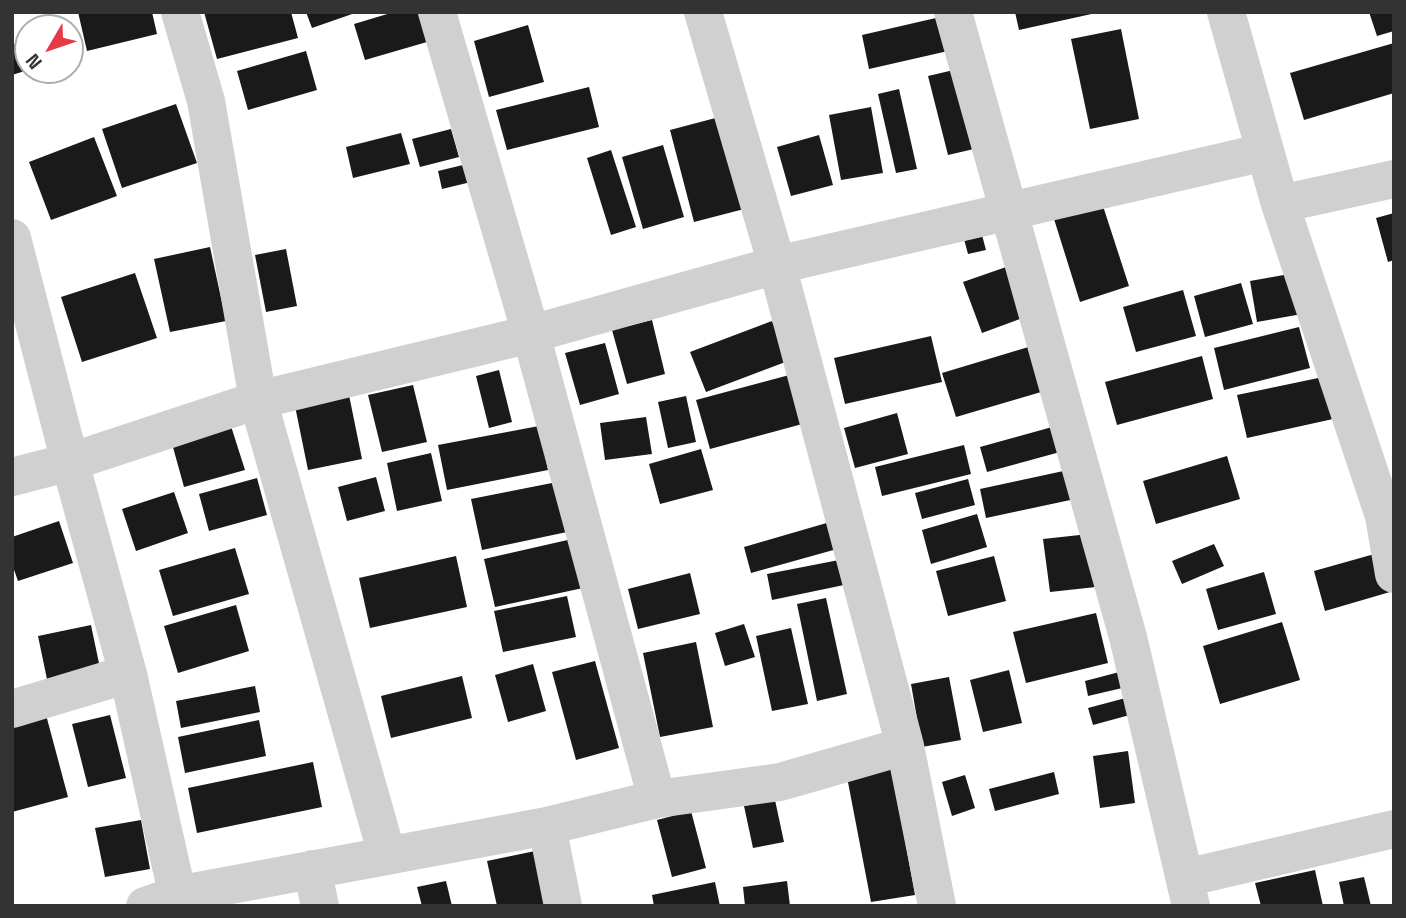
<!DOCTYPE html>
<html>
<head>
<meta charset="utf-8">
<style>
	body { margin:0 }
	#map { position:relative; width:1406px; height:918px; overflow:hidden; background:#fff; font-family:"Space Grotesk",sans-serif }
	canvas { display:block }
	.frame { position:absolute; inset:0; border:14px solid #333; pointer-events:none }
	.north { position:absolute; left:14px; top:14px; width:70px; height:70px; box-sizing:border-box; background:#fff; border:2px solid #adadad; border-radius:50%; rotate:231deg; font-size:19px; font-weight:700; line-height:28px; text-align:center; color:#333 }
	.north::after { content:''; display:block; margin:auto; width:24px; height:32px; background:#e63946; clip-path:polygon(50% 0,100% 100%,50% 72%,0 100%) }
</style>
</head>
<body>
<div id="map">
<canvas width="1406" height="918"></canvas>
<div class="frame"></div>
<div class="north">N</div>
</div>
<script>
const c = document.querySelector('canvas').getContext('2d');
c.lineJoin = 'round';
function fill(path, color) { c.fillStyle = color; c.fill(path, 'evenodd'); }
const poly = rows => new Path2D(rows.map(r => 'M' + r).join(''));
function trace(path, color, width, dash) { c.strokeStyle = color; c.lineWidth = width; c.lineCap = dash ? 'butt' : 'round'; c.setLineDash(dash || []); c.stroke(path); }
fill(poly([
	[78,12,152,12,157,34,87,51],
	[204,12,291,12,298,38,217,59],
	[306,12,355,12,355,13,312,28],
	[394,12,418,12,427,42,365,60,354,24],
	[962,12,970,46,869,69,862,35],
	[1015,12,1096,12,1096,13,1019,30],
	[1369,12,1394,12,1394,31,1377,36],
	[528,25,544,82,489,97,474,41],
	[1121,29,1139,119,1090,129,1071,39],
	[28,40,28,70,12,75,12,45],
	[1394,43,1394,93,1304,120,1290,73],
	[306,51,317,90,248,110,237,71],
	[984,63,1004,142,948,155,928,76],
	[589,87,599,127,507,150,496,110],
	[899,89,917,169,896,173,878,94],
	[176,104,197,163,122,188,102,129],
	[871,107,883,173,841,180,829,115],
	[723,116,748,208,694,222,670,130],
	[451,129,459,157,420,167,412,139],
	[401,133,410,164,353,178,346,147],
	[819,135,833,185,791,196,777,147],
	[94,137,117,196,51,220,29,162],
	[663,145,684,217,643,229,622,157],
	[611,150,636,227,611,235,587,158],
	[467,164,471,182,442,189,438,171],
	[1102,203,1129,286,1080,302,1054,219],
	[1394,213,1394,260,1388,262,1376,218],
	[979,224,986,250,968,254,961,228],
	[210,247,226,321,170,332,154,259],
	[286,249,297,306,266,312,255,255],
	[1009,266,1028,316,982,333,963,282],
	[135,273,157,338,82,362,61,297],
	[1295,273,1302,314,1257,322,1250,281],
	[1241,283,1253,324,1205,337,1194,296],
	[1183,290,1196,336,1136,352,1123,307],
	[652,320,665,374,627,384,612,330],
	[772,321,788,361,706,392,690,352],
	[1299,327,1310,368,1224,390,1214,348],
	[931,336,942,382,845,404,834,358],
	[605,343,619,394,580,405,565,353],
	[1035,345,1048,390,956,417,942,373],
	[1202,356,1213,399,1117,425,1105,382],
	[499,370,512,422,489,428,476,376],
	[793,374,806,423,710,449,696,400],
	[1323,377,1333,419,1247,438,1237,395],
	[413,385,427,442,382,452,368,395],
	[349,395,362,459,308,470,295,406],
	[686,396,696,442,668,448,658,402],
	[897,413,908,454,855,468,844,428],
	[646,417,652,454,605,460,600,423],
	[230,423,245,470,184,487,171,440],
	[1063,424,1071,449,987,472,980,447],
	[539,426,548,470,447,490,438,445],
	[964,445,971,474,882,496,875,467],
	[701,449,713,490,660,504,649,464],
	[431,453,442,501,397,511,387,463],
	[1227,456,1240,499,1156,524,1143,481],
	[1068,470,1075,499,986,518,980,489],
	[376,477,385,511,347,521,338,487],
	[257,478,267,515,209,531,199,494],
	[968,479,975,505,922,519,915,493],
	[557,482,567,532,482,550,471,499],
	[174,492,188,533,136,551,122,509],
	[977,514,987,547,931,564,922,530],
	[59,521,73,563,18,581,12,564,12,537],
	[830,522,837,549,751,573,744,547],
	[1098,533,1105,586,1050,592,1043,539],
	[572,539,583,588,495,607,484,559],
	[1214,544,1224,566,1182,584,1172,561],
	[235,548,249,594,173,616,159,570],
	[1378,553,1390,592,1325,611,1314,571],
	[456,556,467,607,370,628,359,578],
	[994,556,1006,601,948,616,936,571],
	[839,560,844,585,772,600,767,574],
	[1264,572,1276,614,1218,630,1206,589],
	[690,573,700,614,638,629,628,589],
	[567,596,576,637,503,652,494,611],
	[826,598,847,694,817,701,797,604],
	[236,605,249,651,178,673,164,626],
	[1096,613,1108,663,1026,683,1013,632],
	[1282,622,1300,680,1220,704,1203,646],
	[744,624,755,657,725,666,715,633],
	[91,625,101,673,48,684,38,636],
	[791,628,808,704,772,711,756,636],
	[696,642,713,727,660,737,643,653],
	[595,661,619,748,576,760,552,672],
	[533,664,546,711,508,722,495,675],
	[1009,670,1022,723,983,732,970,680],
	[1127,670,1131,686,1088,696,1085,681],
	[462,676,472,718,391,738,381,696],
	[949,677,961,740,922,747,911,684],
	[255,686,260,712,181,728,176,701],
	[1133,696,1137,713,1093,725,1088,708],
	[45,711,68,797,12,812,12,720],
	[110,715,126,778,88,787,72,724],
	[259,720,266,756,185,773,178,737],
	[1128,751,1135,803,1100,808,1093,756],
	[313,762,322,807,197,833,188,788],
	[892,769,915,895,871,902,847,777],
	[1054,772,1059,794,995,811,989,789],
	[965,775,975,808,952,816,942,782],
	[775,800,784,842,753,848,744,806],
	[691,811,706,868,672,877,657,820],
	[141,820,150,869,105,877,95,828],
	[540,850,551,906,497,906,487,861],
	[1315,870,1323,906,1261,906,1255,883],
	[1364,877,1371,906,1344,906,1339,882],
	[446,881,452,906,422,906,417,887],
	[787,881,790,906,745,906,743,887],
	[715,882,720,906,654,906,652,895]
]), '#1a1a1a');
trace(poly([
	[180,12,206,101,258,400,387,855],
	[437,12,531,334,657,799],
	[703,12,777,265,905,746,937,906],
	[953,12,1128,637,1191,906],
	[1226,12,1280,204,1384,516],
	[1280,204,1394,179],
	[12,238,70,462,128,674,180,906],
	[12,477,70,462,258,400,531,334,777,265,1265,152],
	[1394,515,1384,516,1394,574],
	[12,709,128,674],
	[547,826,563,906],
	[312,869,320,906],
	[1185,878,1394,829],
	[145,906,177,895,547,826,657,799,780,782,905,746]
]), '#d0d0d0', 38);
</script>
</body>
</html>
